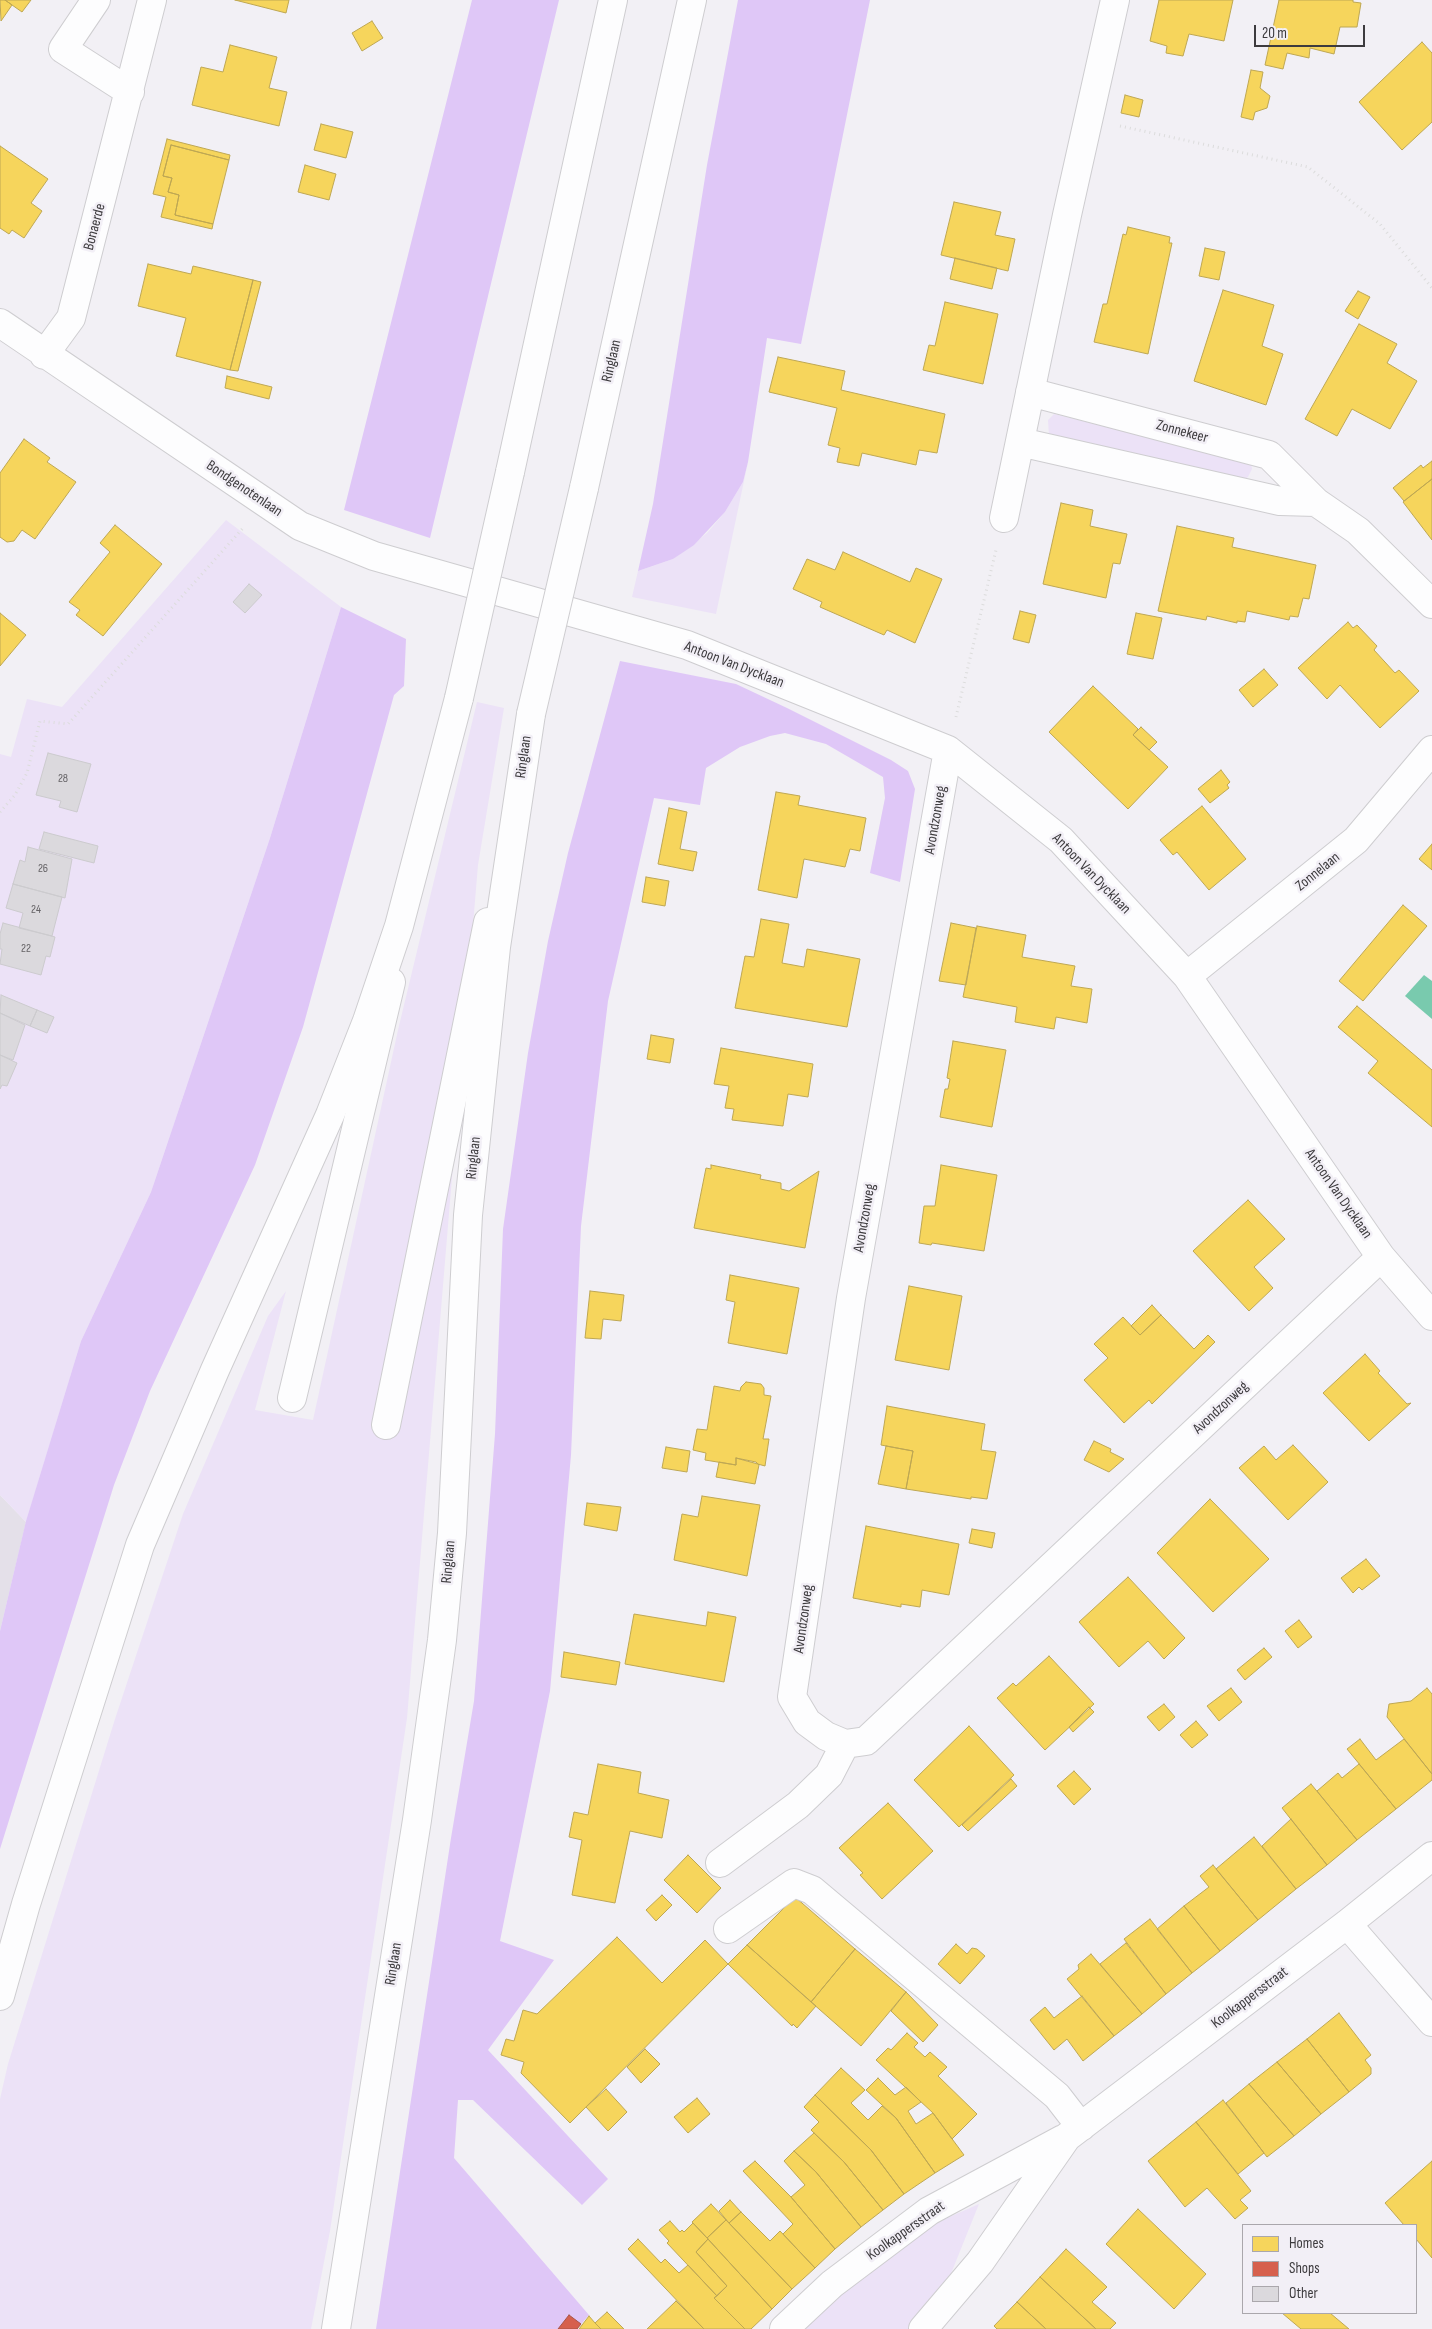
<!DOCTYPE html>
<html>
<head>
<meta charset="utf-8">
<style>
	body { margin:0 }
	#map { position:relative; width:1432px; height:2329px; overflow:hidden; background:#f2f0f5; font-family:"Sofia Sans Condensed",sans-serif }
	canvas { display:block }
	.legend { position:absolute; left:1242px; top:2224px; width:175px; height:90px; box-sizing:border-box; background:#f2eff6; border:1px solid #aaa7ac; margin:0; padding:6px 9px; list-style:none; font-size:15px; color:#3d3b3e }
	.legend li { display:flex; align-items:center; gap:10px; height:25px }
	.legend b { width:25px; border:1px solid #aaa7ac }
	.scale { position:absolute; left:1254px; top:25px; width:111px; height:22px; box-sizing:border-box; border:2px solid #3d3b3e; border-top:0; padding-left:6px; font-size:15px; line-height:18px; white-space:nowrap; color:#3d3b3e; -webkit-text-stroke:4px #f2eff6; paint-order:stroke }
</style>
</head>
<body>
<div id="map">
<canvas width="1432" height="2329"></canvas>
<ul class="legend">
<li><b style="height:14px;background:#f6d55c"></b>Homes</li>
<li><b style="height:14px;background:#d6604d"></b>Shops</li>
<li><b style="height:14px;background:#dbd9dd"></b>Other</li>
</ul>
<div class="scale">20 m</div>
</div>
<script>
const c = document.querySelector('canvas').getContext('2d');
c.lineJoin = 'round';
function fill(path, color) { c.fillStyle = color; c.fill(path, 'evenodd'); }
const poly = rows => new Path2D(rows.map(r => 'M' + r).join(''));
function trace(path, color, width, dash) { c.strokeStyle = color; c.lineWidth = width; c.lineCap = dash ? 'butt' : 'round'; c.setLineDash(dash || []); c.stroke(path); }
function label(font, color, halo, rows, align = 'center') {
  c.font = font + ' "Sofia Sans Condensed",sans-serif'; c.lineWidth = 5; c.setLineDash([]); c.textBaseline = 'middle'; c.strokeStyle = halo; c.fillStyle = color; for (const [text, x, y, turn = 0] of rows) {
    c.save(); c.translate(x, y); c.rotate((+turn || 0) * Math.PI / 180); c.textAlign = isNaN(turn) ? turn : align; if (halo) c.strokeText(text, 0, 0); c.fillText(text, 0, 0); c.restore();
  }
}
fill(poly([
	[0,1495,26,1522,0,1631]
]), '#e4e0e9');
fill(poly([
	[1054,414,1251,462,1252,469,1248,477,1242,481,1049,436,1048,420],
	[748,462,716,614,632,597,638,571,673,559,707,533,725,512,743,482],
	[226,520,341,607,270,838,151,1192,81,1341,26,1522,0,1495,0,754,11,757,27,699,62,707],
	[477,702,504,708,478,865,407,1718,330,2231,311,2329,0,2329,0,2099,8,2064,115,1719,183,1514,268,1316,286,1291,255,1410,313,1420,398,1030],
	[979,2204,948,2281,910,2329,799,2329,804,2322,922,2229]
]), '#ece2f7');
fill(poly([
	[472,0,559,0,430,538,344,510],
	[738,0,870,0,801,344,767,338,748,462,743,482,725,512,694,545,673,559,638,571,653,504,707,165],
	[341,607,406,639,404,686,394,695,303,1027,255,1165,150,1391,114,1485,0,1849,0,1631,26,1521,81,1341,151,1192,270,838],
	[620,661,736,684,787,708,891,760,908,771,915,789,900,882,870,873,885,798,883,777,826,744,785,733,770,736,740,747,706,768,700,805,654,798,608,1001,581,1226,571,1455,550,1691,500,1941,554,1960,488,2050,608,2179,582,2205,473,2100,458,2100,454,2158,589,2315,577,2329,376,2329,451,1838,474,1701,495,1434,503,1229,528,1053,548,941,568,853]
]), '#dfc7f7');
fill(poly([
	[1424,975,1432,981,1432,1019,1405,996]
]), '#79caae');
const homes = poly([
	[0,0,5,0,12,5,1,21,0,0],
	[5,0,31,0,22,12,5,0],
	[235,0,289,0,286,13,235,0],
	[1159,0,1233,0,1224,41,1189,34,1183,56,1166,53,1167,46,1150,41,1159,0],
	[1279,0,1353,0,1353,2,1361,3,1357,27,1340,27,1334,54,1310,48,1309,58,1287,53,1283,69,1265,65,1279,0],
	[372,21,383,38,362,51,352,33,372,21],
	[1422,42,1432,53,1432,122,1402,150,1359,102,1422,42],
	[230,45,277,57,269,88,287,92,279,126,192,105,201,67,223,72,230,45],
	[1251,70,1263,72,1260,88,1270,96,1267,108,1255,112,1253,120,1241,117,1251,70],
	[1125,95,1143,100,1139,117,1121,113,1125,95],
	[321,124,353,132,346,158,314,150,321,124],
	[167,139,230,155,229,160,171,145,163,176,172,178,168,192,179,195,175,215,213,224,212,229,161,217,166,197,153,194,167,139],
	[171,145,229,160,213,224,175,215,179,195,168,192,172,178,163,176,171,145],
	[0,146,48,179,31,203,42,211,24,238,12,230,9,234,0,228,0,146],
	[305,165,336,174,329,200,298,192,305,165],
	[954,202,1001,212,995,235,1015,239,1008,271,941,255,954,202],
	[1128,227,1170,237,1169,243,1172,243,1148,354,1094,342,1103,304,1107,304,1123,234,1126,235,1128,227],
	[1205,248,1225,252,1219,280,1199,276,1205,248],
	[955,258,997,268,992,289,950,279,955,258],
	[148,264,191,274,193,266,253,280,230,370,176,356,186,318,138,306,148,264],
	[253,280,261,282,238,371,230,370,253,280],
	[1223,290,1274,305,1262,346,1283,354,1266,405,1194,381,1223,290],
	[1358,291,1370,297,1358,319,1345,311,1358,291],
	[945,302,998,314,983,384,923,370,929,345,935,346,945,302],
	[1359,324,1397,344,1387,363,1417,381,1390,429,1352,409,1337,436,1305,419,1359,324],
	[778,357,845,371,841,390,945,414,937,453,919,450,916,465,862,453,859,466,837,462,840,448,828,445,837,408,769,392,778,357],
	[227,376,272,387,269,399,225,388,227,376],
	[24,439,50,458,47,462,76,482,35,539,22,530,14,541,7,542,0,537,0,473,24,439],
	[1432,461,1432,479,1404,501,1393,488,1421,465,1423,468,1432,461],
	[1432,479,1432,540,1403,502,1432,479],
	[1061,503,1093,510,1090,526,1127,534,1120,564,1113,563,1106,598,1043,584,1061,503],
	[115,525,162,564,103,636,76,615,80,610,69,602,110,552,100,543,115,525],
	[1177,526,1234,538,1232,547,1316,565,1309,599,1303,598,1298,617,1290,616,1289,620,1247,611,1245,622,1237,621,1237,623,1207,616,1206,620,1158,611,1177,526],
	[843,552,910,582,916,568,942,579,915,643,887,630,884,635,820,607,822,602,793,589,807,559,835,570,843,552],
	[1020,611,1036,615,1029,643,1013,639,1020,611],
	[0,613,26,635,0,666,0,613],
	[1136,613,1162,618,1153,659,1127,654,1136,613],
	[1348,622,1353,628,1357,625,1377,646,1374,650,1395,673,1399,670,1419,691,1380,728,1340,685,1327,699,1298,668,1348,622],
	[1264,669,1278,685,1253,707,1239,690,1264,669],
	[1093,686,1138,729,1133,735,1168,767,1128,809,1049,732,1093,686],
	[1141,727,1157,742,1149,750,1133,735,1141,727],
	[1221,770,1230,782,1227,785,1229,788,1210,803,1198,789,1221,770],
	[776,792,800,796,798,805,866,818,860,851,850,849,845,867,804,859,797,898,758,890,776,792],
	[1202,806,1246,859,1209,890,1177,852,1173,855,1160,840,1202,806],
	[669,808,687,812,680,849,697,852,693,871,658,864,669,808],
	[1432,844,1432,870,1419,859,1432,844],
	[646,877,669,881,665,906,642,902,646,877],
	[1403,905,1427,926,1363,1001,1339,981,1403,905],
	[761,919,789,924,782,963,804,967,807,949,860,959,847,1027,735,1008,745,956,754,957,761,919],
	[951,923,976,928,966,985,939,981,951,923],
	[977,926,1026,935,1022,957,1075,966,1071,986,1092,989,1087,1023,1056,1017,1054,1029,1015,1022,1017,1007,963,997,977,926],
	[1357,1006,1432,1070,1432,1127,1368,1073,1378,1061,1338,1027,1357,1006],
	[651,1035,674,1039,670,1063,647,1059,651,1035],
	[953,1041,1006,1050,992,1127,940,1117,945,1089,948,1089,950,1079,947,1078,953,1041],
	[721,1048,813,1064,808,1097,788,1094,783,1126,732,1120,734,1109,725,1108,729,1086,714,1084,721,1048],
	[711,1165,761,1175,760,1179,781,1183,781,1189,789,1191,819,1171,805,1248,694,1228,706,1168,711,1169,711,1165],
	[941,1165,997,1175,984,1251,932,1243,931,1245,919,1243,924,1206,935,1206,941,1165],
	[1248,1200,1285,1239,1254,1267,1273,1288,1249,1311,1193,1251,1248,1200],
	[730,1275,799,1288,787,1354,728,1343,735,1302,726,1300,730,1275],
	[909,1286,962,1296,949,1370,895,1360,909,1286],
	[590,1291,624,1295,621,1321,603,1319,601,1339,585,1338,590,1291],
	[1152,1305,1161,1315,1140,1335,1131,1326,1152,1305],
	[1161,1315,1194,1349,1208,1335,1215,1342,1152,1404,1149,1400,1124,1423,1084,1380,1108,1358,1094,1344,1123,1317,1140,1335,1161,1315],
	[1365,1354,1380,1371,1378,1373,1407,1404,1411,1403,1369,1441,1323,1393,1365,1354],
	[746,1382,761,1384,764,1388,764,1395,771,1396,763,1439,769,1439,765,1466,736,1458,736,1465,705,1460,706,1453,693,1450,697,1429,707,1430,714,1386,740,1391,741,1387,746,1382],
	[887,1406,985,1424,981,1450,996,1452,987,1499,971,1497,971,1499,906,1489,913,1451,881,1445,887,1406],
	[1094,1441,1111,1449,1110,1452,1124,1459,1109,1472,1084,1460,1094,1441],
	[1293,1445,1328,1482,1288,1520,1239,1468,1264,1446,1276,1460,1293,1445],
	[886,1446,913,1451,906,1489,878,1484,886,1446],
	[666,1447,690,1451,687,1472,662,1468,666,1447],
	[736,1458,756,1462,759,1465,755,1484,716,1477,719,1462,736,1465,736,1458],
	[702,1496,760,1505,747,1576,674,1560,682,1514,698,1517,702,1496],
	[1210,1499,1269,1559,1213,1612,1157,1553,1210,1499],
	[587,1503,621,1507,617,1531,584,1525,587,1503],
	[866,1526,959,1544,949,1595,922,1590,920,1607,901,1604,901,1607,853,1598,866,1526],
	[972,1529,995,1533,992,1548,969,1543,972,1529],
	[1366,1559,1380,1576,1362,1590,1359,1587,1353,1593,1341,1578,1366,1559],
	[1128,1577,1185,1638,1164,1659,1148,1641,1119,1667,1079,1622,1128,1577],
	[708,1612,736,1617,724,1682,625,1664,634,1614,706,1626,708,1612],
	[1299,1620,1312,1637,1298,1648,1285,1631,1299,1620],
	[1264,1648,1272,1657,1245,1680,1237,1670,1264,1648],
	[564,1652,620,1662,616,1685,561,1677,564,1652],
	[1049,1656,1094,1704,1045,1750,997,1698,1013,1683,1016,1686,1049,1656],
	[1231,1688,1242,1702,1219,1721,1207,1706,1231,1688],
	[1427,1688,1432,1694,1432,1774,1387,1717,1389,1704,1411,1701,1427,1688],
	[1164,1704,1175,1717,1159,1731,1147,1717,1164,1704],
	[1089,1707,1094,1712,1073,1732,1069,1727,1089,1707],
	[1196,1721,1208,1735,1192,1748,1180,1735,1196,1721],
	[969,1726,1014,1775,959,1827,914,1780,969,1726],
	[1360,1739,1376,1760,1404,1739,1432,1774,1432,1780,1396,1809,1347,1749,1360,1739],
	[598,1764,641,1772,638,1793,669,1800,662,1838,630,1831,615,1903,572,1895,582,1840,569,1837,574,1812,588,1815,598,1764],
	[1359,1764,1396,1809,1357,1840,1317,1791,1338,1773,1342,1778,1359,1764],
	[1074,1771,1091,1789,1074,1805,1057,1786,1074,1771],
	[1011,1779,1017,1786,968,1831,962,1825,1011,1779],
	[1311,1784,1357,1840,1327,1865,1282,1808,1311,1784],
	[888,1803,933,1851,882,1899,860,1875,863,1873,839,1848,888,1803],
	[1291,1819,1327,1865,1296,1889,1262,1846,1291,1819],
	[1254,1837,1296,1889,1258,1920,1216,1869,1254,1837],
	[688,1855,721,1888,697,1913,664,1880,688,1855],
	[1213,1865,1258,1920,1220,1951,1184,1906,1209,1887,1200,1876,1213,1865],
	[662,1895,672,1905,656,1921,646,1910,662,1895],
	[795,1897,855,1949,811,2002,747,1945,795,1897],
	[1184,1906,1220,1951,1192,1973,1157,1929,1184,1906],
	[1150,1919,1192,1973,1166,1994,1124,1939,1150,1919],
	[617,1937,662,1983,705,1940,728,1964,570,2123,521,2073,524,2062,501,2055,506,2039,514,2041,523,2010,537,2014,617,1937],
	[1126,1943,1166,1994,1142,2014,1100,1964,1126,1943],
	[956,1944,967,1954,972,1948,977,1949,985,1956,960,1984,938,1964,956,1944],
	[747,1945,816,2006,797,2028,793,2024,792,2026,728,1964,747,1945],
	[855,1949,906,1992,861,2046,811,2002,855,1949],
	[1091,1954,1142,2014,1114,2036,1067,1979,1079,1969,1078,1965,1091,1954],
	[906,1992,938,2025,923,2042,891,2011,906,1992],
	[1082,1996,1114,2036,1083,2061,1067,2039,1054,2050,1030,2020,1045,2007,1054,2018,1082,1996],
	[1339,2013,1371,2055,1365,2060,1371,2068,1371,2074,1349,2092,1307,2039,1339,2013],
	[907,2033,918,2043,914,2047,925,2057,930,2052,947,2067,938,2076,977,2114,952,2139,933,2113,876,2060,888,2048,891,2050,907,2033],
	[1307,2039,1349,2092,1321,2114,1277,2062,1307,2039],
	[645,2049,660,2064,641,2083,627,2067,645,2049],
	[1277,2062,1321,2114,1294,2136,1249,2084,1277,2062],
	[841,2068,865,2090,851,2103,868,2120,882,2106,896,2118,935,2173,904,2194,871,2150,815,2095,841,2068],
	[878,2078,895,2095,906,2087,921,2102,908,2111,916,2124,933,2113,964,2155,935,2173,896,2118,866,2090,878,2078],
	[1249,2084,1294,2136,1267,2157,1226,2103,1249,2084],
	[606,2089,627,2112,608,2131,586,2107,606,2089],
	[815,2095,871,2150,904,2194,883,2210,844,2162,811,2130,819,2122,804,2107,815,2095],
	[697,2098,710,2114,688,2133,674,2117,697,2098],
	[1223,2100,1264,2153,1238,2174,1196,2122,1223,2100],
	[1196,2122,1251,2191,1240,2200,1248,2208,1235,2219,1207,2188,1185,2207,1148,2161,1196,2122],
	[814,2133,844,2162,883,2210,861,2227,816,2172,794,2151,814,2133],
	[794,2151,816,2172,861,2227,835,2249,791,2197,805,2185,784,2161,794,2151],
	[755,2161,791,2197,835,2249,815,2268,783,2234,793,2224,743,2171,755,2161],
	[1432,2161,1432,2258,1416,2239,1416,2225,1404,2225,1385,2203,1432,2161],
	[730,2200,741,2212,729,2223,719,2211,730,2200],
	[711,2204,726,2220,707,2238,692,2222,711,2204],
	[1138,2209,1206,2274,1174,2309,1106,2244,1138,2209],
	[741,2212,770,2241,780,2231,815,2268,792,2289,729,2223,741,2212],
	[726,2220,792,2289,772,2309,707,2238,726,2220],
	[670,2221,680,2232,682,2230,684,2232,693,2223,708,2239,696,2252,727,2286,717,2296,667,2243,669,2241,659,2230,670,2221],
	[638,2239,661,2263,665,2259,679,2273,688,2265,717,2296,714,2298,745,2329,704,2329,628,2249,638,2239],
	[708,2239,772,2309,751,2329,745,2329,714,2298,727,2286,696,2252,708,2239],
	[1066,2249,1107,2287,1092,2302,1116,2323,1110,2329,1096,2329,1040,2277,1066,2249],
	[1040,2277,1096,2329,1046,2329,1017,2302,1040,2277],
	[676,2301,704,2329,647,2329,676,2301],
	[1017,2302,1046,2329,997,2329,994,2326,1017,2302],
	[607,2312,624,2329,601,2329,595,2323,607,2312],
	[1282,2313,1330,2313,1349,2329,1301,2329,1282,2313],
	[589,2316,595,2323,601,2329,579,2329,589,2316]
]);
fill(homes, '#f6d55c');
trace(homes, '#bea753', 1);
const shops = poly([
	[569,2315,581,2324,577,2329,558,2329,569,2315]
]);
fill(shops, '#d6604d');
trace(shops, '#a85548', 1);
const building = poly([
	[249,584,262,595,245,613,233,602,249,584],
	[48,753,91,764,77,812,59,807,61,801,36,795,48,753],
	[44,832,98,846,94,863,39,849,44,832],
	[28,847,72,859,65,898,13,884,20,860,25,862,28,847],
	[13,884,62,897,52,936,19,928,23,913,6,908,13,884],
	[3,923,55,937,50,957,46,956,41,975,0,964,2,949,0,949,0,934,3,923],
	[1,995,37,1010,30,1026,0,1013,1,995],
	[37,1010,54,1017,47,1033,30,1026,37,1010],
	[0,1013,25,1025,13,1060,0,1055,0,1013],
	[0,1055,17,1063,7,1086,2,1085,0,1089,0,1055]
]);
fill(building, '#dbd9dd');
trace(building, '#cccbce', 1);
const minor = poly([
	[96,0,63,49,130,92],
	[0,323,300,526,374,556,687,645,948,750,1061,840,1187,976,1381,1257,1432,1316],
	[44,355,71,318,152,0],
	[1030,392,1269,455,1316,502,1358,531,1432,604],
	[1020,442,1280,501,1316,502],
	[1004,518,1067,215,1115,0],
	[948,750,851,1298,792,1697,807,1722,826,1736,845,1744,866,1741,1381,1257],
	[1187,976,1356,840,1432,750],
	[292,1398,391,982],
	[386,1425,488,922],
	[720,1863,798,1805,829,1775,845,1744],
	[1347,1924,1432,2022],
	[728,1929,794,1883,812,1890,1057,2096,1081,2127],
	[784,2329,832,2284,929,2211,1063,2139],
	[923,2329,980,2262,1067,2137,1347,1924,1432,1856]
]);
const highway = poly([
	[510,472,613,0],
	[584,488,692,0],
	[0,1996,26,1904,140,1545,215,1370,330,1115,367,1021,399,926,459,698],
	[336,2329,417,1820,442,1640,452,1533,468,1215,496,947,531,714]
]);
trace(minor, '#cecdd0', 30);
trace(highway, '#cecdd0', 30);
trace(poly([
	[1120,126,1308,167,1380,224,1432,288],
	[956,717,996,550],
	[0,812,15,795,27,773,40,721,68,724,243,528]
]), '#dcdcdc', 3, [1, 4]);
trace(minor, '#fdfdfe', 28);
trace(highway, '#fdfdfe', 28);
const highwayBridge = poly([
	[459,698,510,472],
	[531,714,584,488]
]);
trace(highwayBridge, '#cecdd0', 30, []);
trace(highwayBridge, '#fdfdfe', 28);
label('12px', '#656366', null, [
	["28",63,779],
	["26",43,869],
	["24",36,910],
	["22",26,949]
]);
label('15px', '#3d3b3e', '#f2eff6', [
	["Bonaerde",95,227,-75],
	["Ringlaan",612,361,-77],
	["Zonnekeer",1182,432,15],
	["Bondgenotenlaan",244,489,34],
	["Antoon Van Dycklaan",734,665,21],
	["Ringlaan",524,757,-82],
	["Avondzonweg",936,820,-80],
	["Zonnelaan",1318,872,-39],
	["Antoon Van Dycklaan",1091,874,46],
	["Ringlaan",474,1158,-84],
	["Antoon Van Dycklaan",1338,1194,55],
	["Avondzonweg",865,1218,-80],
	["Avondzonweg",1221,1408,-43],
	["Ringlaan",449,1562,-85],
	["Avondzonweg",804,1619,-82],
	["Ringlaan",394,1964,-81],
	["Koolkappersstraat",1250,1998,-37],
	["Koolkappersstraat",906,2231,-35]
]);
</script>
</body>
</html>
